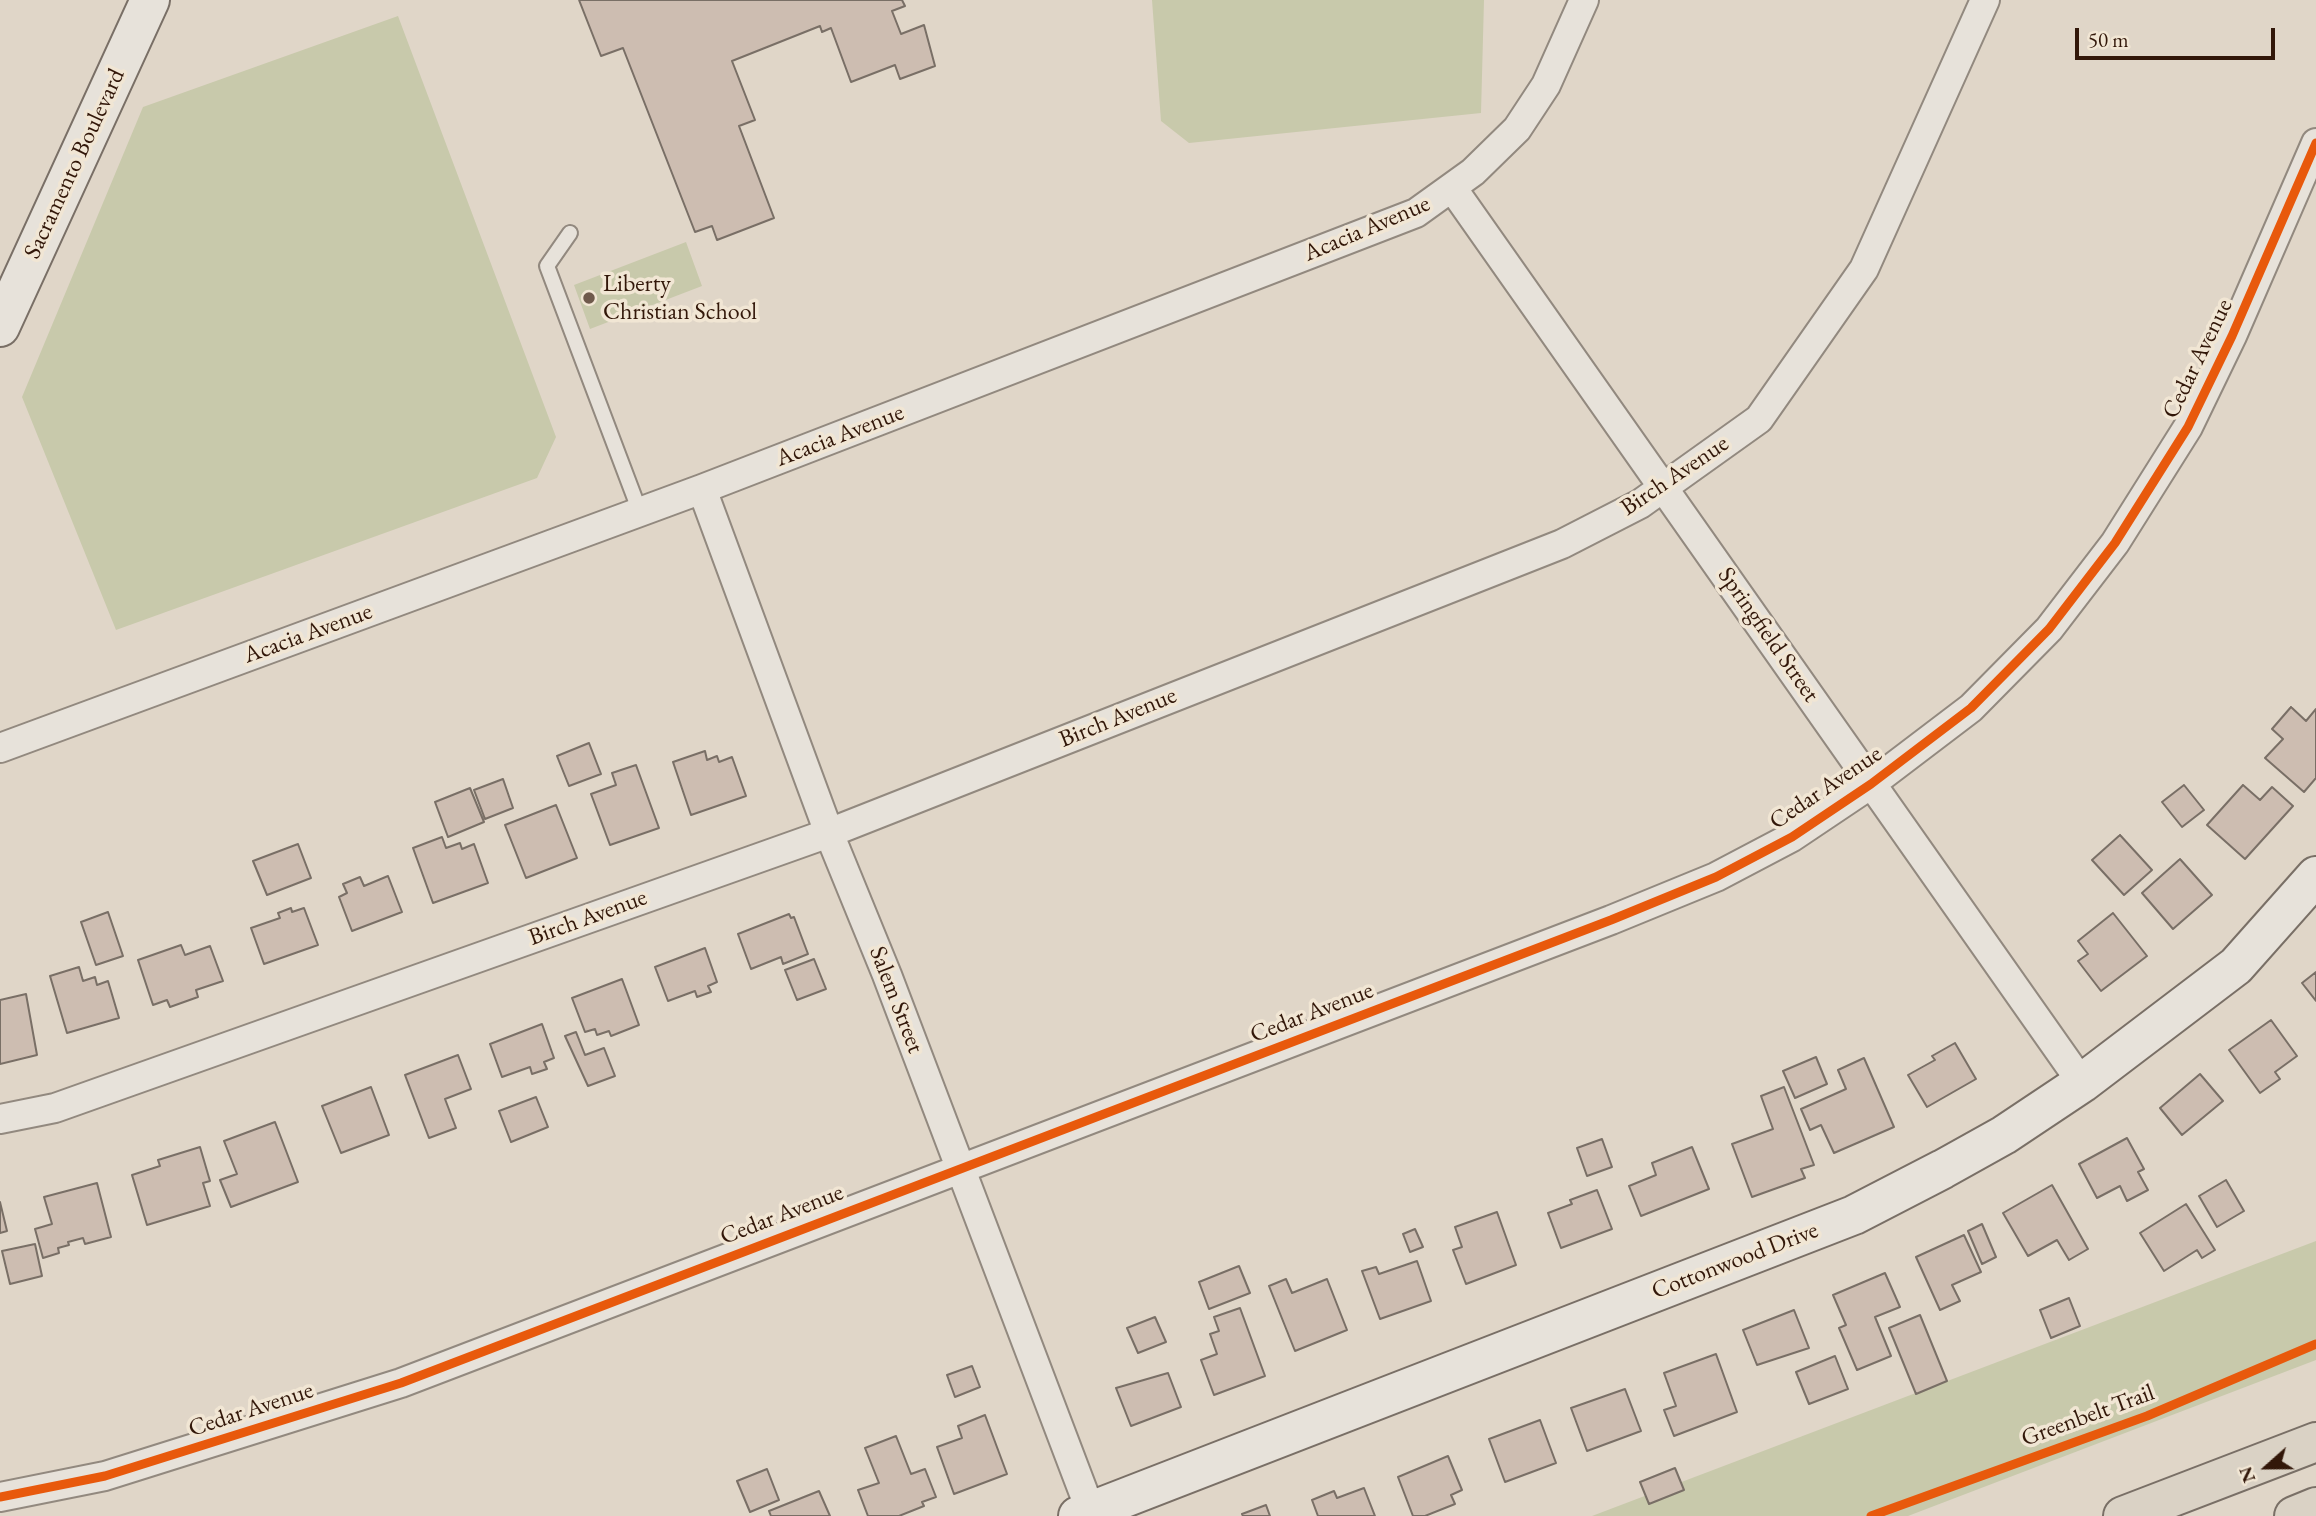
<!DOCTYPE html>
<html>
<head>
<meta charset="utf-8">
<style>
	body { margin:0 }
	#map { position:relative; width:2316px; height:1516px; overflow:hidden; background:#e0d6c8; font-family:"EB Garamond",serif }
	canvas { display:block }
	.north { position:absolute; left:2232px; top:1432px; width:70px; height:70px; -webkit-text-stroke:5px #f1e6d4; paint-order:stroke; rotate:249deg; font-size:19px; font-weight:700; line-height:28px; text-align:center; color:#321709 }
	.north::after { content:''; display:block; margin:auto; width:24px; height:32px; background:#321709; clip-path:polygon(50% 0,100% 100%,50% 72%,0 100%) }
	.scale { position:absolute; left:2075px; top:28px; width:200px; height:32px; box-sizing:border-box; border:4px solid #321709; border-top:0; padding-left:9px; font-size:21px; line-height:24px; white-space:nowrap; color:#321709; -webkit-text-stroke:5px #f1e6d4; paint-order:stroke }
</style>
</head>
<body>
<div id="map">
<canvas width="2316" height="1516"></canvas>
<div class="north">N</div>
<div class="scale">50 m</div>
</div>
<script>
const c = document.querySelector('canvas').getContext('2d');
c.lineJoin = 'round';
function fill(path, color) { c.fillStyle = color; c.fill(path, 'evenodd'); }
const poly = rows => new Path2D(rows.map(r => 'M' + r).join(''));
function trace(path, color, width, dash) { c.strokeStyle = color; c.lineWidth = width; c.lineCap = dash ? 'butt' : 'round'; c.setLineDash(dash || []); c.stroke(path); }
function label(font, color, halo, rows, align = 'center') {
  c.font = font + ' "EB Garamond",serif'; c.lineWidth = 7; c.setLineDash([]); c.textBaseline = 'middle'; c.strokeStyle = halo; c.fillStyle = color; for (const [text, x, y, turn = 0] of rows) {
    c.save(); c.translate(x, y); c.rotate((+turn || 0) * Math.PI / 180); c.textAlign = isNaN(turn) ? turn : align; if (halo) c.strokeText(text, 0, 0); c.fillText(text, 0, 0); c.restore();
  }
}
fill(poly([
	[1152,0,1484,0,1481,113,1189,143,1161,121],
	[398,16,556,437,537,478,116,630,22,397,143,107],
	[686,242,702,286,590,329,574,285],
	[2316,1241,2316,1360,1908,1516,1592,1516]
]), '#c8c9ab');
const building = poly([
	[579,0,902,0,905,6,892,11,901,34,924,25,935,66,900,79,895,65,851,82,831,28,822,32,820,26,732,61,755,120,739,126,774,218,717,240,712,226,695,232,623,48,601,56,579,0],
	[2291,707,2306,721,2316,709,2316,778,2304,792,2265,758,2283,739,2272,729,2291,707],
	[589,743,601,774,569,786,557,756,589,743],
	[705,751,707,760,717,756,719,762,732,757,746,796,691,815,673,762,705,751],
	[636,765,659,828,610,845,591,794,616,785,612,773,636,765],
	[503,779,513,808,485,819,474,790,503,779],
	[2184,785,2204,810,2182,827,2162,802,2184,785],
	[2243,785,2260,800,2272,787,2293,806,2245,859,2207,825,2243,785],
	[470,788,484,822,448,837,435,802,470,788],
	[556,805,577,858,526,878,505,825,556,805],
	[2120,835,2152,870,2124,895,2092,860,2120,835],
	[442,837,446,848,460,843,462,849,474,844,488,883,433,903,413,848,442,837],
	[298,844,311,878,267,895,253,861,298,844],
	[2180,859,2212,895,2173,929,2142,893,2180,859],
	[388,876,402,912,352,931,339,897,347,893,343,884,360,877,364,886,388,876],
	[291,908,292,912,304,908,318,945,264,964,251,928,280,918,278,913,291,908],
	[108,912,123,956,96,965,81,922,108,912],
	[2113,913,2147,956,2101,991,2078,961,2088,954,2078,941,2113,913],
	[789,914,791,918,794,917,808,954,783,964,781,957,751,969,738,934,789,914],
	[181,945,185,955,210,946,223,981,196,990,198,997,170,1007,167,1000,153,1005,138,960,181,945],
	[705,948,717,982,708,986,711,992,697,997,695,991,668,1001,655,967,705,948],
	[814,959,826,989,797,1000,785,970,814,959],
	[79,967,83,981,95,977,97,985,108,981,119,1018,67,1033,50,976,79,967],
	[2316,972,2316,1001,2302,983,2316,972],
	[622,979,639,1025,611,1036,609,1031,597,1035,595,1029,585,1032,572,998,622,979],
	[26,994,37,1055,0,1064,0,1000,26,994],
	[2271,1020,2297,1056,2275,1072,2280,1079,2260,1093,2229,1050,2271,1020],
	[542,1024,554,1058,544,1062,547,1069,532,1074,530,1067,502,1077,490,1044,542,1024],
	[576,1032,585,1055,604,1048,615,1076,588,1086,565,1036,576,1032],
	[1955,1043,1976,1079,1927,1107,1908,1075,1935,1060,1932,1056,1955,1043],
	[458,1055,471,1089,445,1099,456,1128,429,1138,405,1075,458,1055],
	[1816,1057,1827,1084,1795,1098,1783,1071,1816,1057],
	[1864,1058,1894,1127,1834,1153,1821,1125,1810,1130,1801,1109,1846,1089,1838,1070,1864,1058],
	[2200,1074,2223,1101,2182,1135,2160,1108,2200,1074],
	[371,1087,389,1135,341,1153,322,1106,371,1087],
	[1784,1087,1814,1165,1801,1169,1805,1178,1752,1197,1732,1144,1773,1129,1761,1096,1784,1087],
	[536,1097,548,1127,511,1142,499,1111,536,1097],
	[275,1122,298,1182,231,1207,220,1180,237,1174,224,1141,275,1122],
	[2127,1138,2144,1169,2138,1172,2148,1190,2127,1201,2120,1186,2097,1198,2079,1164,2127,1138],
	[1602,1139,1612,1167,1587,1176,1577,1148,1602,1139],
	[200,1147,210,1181,203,1183,210,1206,147,1225,132,1175,160,1166,158,1160,200,1147],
	[1692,1147,1709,1189,1641,1216,1629,1186,1656,1175,1652,1163,1692,1147],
	[2226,1180,2244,1211,2217,1227,2199,1196,2226,1180],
	[97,1183,111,1237,85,1244,83,1238,68,1242,69,1245,58,1248,59,1253,43,1258,35,1229,52,1224,44,1197,97,1183],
	[2052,1185,2088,1249,2069,1260,2057,1240,2028,1256,2003,1213,2052,1185],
	[1597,1190,1612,1229,1561,1248,1548,1213,1572,1204,1570,1200,1597,1190],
	[0,1202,7,1231,0,1233,0,1202],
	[2186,1204,2215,1250,2202,1258,2197,1250,2164,1271,2140,1233,2186,1204],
	[1497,1212,1516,1265,1466,1284,1453,1250,1462,1247,1455,1227,1497,1212],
	[1982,1224,1996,1257,1982,1264,1968,1231,1982,1224],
	[1415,1229,1423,1247,1410,1252,1403,1234,1415,1229],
	[1964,1235,1981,1272,1952,1285,1960,1301,1940,1310,1916,1257,1964,1235],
	[35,1244,42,1276,10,1284,2,1251,35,1244],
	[1417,1261,1431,1301,1380,1319,1362,1271,1376,1267,1379,1274,1417,1261],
	[1239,1266,1250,1293,1209,1309,1199,1282,1239,1266],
	[1885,1273,1900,1307,1875,1317,1891,1356,1857,1370,1839,1328,1846,1325,1833,1295,1885,1273],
	[1286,1279,1292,1293,1327,1279,1347,1330,1295,1351,1269,1286,1286,1279],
	[2069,1298,2080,1326,2051,1338,2040,1310,2069,1298],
	[1240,1308,1265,1376,1214,1395,1201,1360,1217,1354,1210,1334,1219,1331,1214,1317,1240,1308],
	[1794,1310,1809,1348,1757,1365,1743,1330,1794,1310],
	[1920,1315,1947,1381,1916,1394,1889,1328,1920,1315],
	[1155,1317,1166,1342,1138,1353,1127,1328,1155,1317],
	[1716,1354,1737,1412,1674,1436,1664,1410,1676,1406,1664,1373,1716,1354],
	[1835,1356,1848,1389,1809,1404,1796,1372,1835,1356],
	[972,1366,980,1387,955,1397,947,1375,972,1366],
	[1168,1373,1181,1407,1131,1426,1116,1388,1168,1373],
	[1625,1389,1641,1431,1587,1451,1571,1408,1625,1389],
	[985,1415,1007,1474,954,1494,937,1447,962,1438,958,1426,985,1415],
	[1540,1420,1556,1463,1505,1482,1489,1439,1540,1420],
	[896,1436,911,1474,925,1469,936,1497,922,1502,924,1506,899,1516,868,1516,858,1490,879,1483,865,1448,896,1436],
	[1448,1456,1462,1490,1451,1495,1455,1504,1425,1516,1413,1516,1398,1477,1448,1456],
	[1675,1468,1684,1490,1649,1504,1640,1482,1675,1468],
	[767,1469,779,1500,750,1512,737,1481,767,1469],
	[1364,1488,1375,1516,1318,1516,1312,1500,1334,1491,1337,1498,1364,1488],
	[819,1491,830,1516,771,1516,769,1511,819,1491],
	[1266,1505,1270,1516,1243,1516,1242,1514,1266,1505]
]);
fill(building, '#cdbdb1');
trace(building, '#796f66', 2);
const lane = poly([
	[570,233,547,266,640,512]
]);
const street = poly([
	[1453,189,2082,1083],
	[702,489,829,833,887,975,1091,1512],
	[0,748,702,489,1416,213,1473,172,1517,129,1546,85,1584,0],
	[0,1119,55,1108,829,833,1562,544,1640,504,1759,419,1864,269,1985,0],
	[0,1497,105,1476,401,1383,1611,920,1716,877,1792,837,1871,784,1971,708,2049,629,2115,543,2188,427,2232,336,2316,143]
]);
const secondary = poly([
	[0,327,150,0],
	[1078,1516,1854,1215,1943,1169,2004,1135,2082,1083,2236,966,2316,876]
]);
const highway = poly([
	[2123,1516,2316,1442],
	[2294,1516,2316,1507]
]);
trace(lane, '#92897f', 18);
trace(street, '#92897f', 32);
trace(secondary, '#796f66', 42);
trace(highway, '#796f66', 42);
trace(lane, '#e7e2da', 14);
trace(street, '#e7e2da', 28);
trace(secondary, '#e7e2da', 38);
trace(highway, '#dad2c5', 38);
trace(poly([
	[0,1497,105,1476,401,1383,1611,920,1716,877,1792,837,1871,784,1971,708,2049,629,2115,543,2188,427,2232,336,2316,143],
	[1871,1516,2147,1416,2316,1344]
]), '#e8590c', 9);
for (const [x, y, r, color] of [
	[589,298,7,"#6f5a4c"]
]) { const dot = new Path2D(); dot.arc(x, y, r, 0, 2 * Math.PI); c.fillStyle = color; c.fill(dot); trace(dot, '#f1e6d4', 2.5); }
label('24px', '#321709', '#f1e6d4', [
	["Sacramento Boulevard",75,164,-65],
	["Acacia Avenue",1367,229,-23],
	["Cedar Avenue",2198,359,-64],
	["Acacia Avenue",840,436,-21],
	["Birch Avenue",1675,476,-34],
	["Acacia Avenue",308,634,-20],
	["Springfield Street",1768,635,55],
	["Birch Avenue",1118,718,-22],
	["Cedar Avenue",1826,788,-34],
	["Birch Avenue",588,918,-20],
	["Salem Street",896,1000,69],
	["Cedar Avenue",1312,1013,-21],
	["Cedar Avenue",782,1215,-21],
	["Cottonwood Drive",1735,1261,-21],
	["Cedar Avenue",251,1410,-18],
	["Greenbelt Trail",2088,1416,-20]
]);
label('24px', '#321709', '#f1e6d4', [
	["Liberty",603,284],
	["Christian School",603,312]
], 'left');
</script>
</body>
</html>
